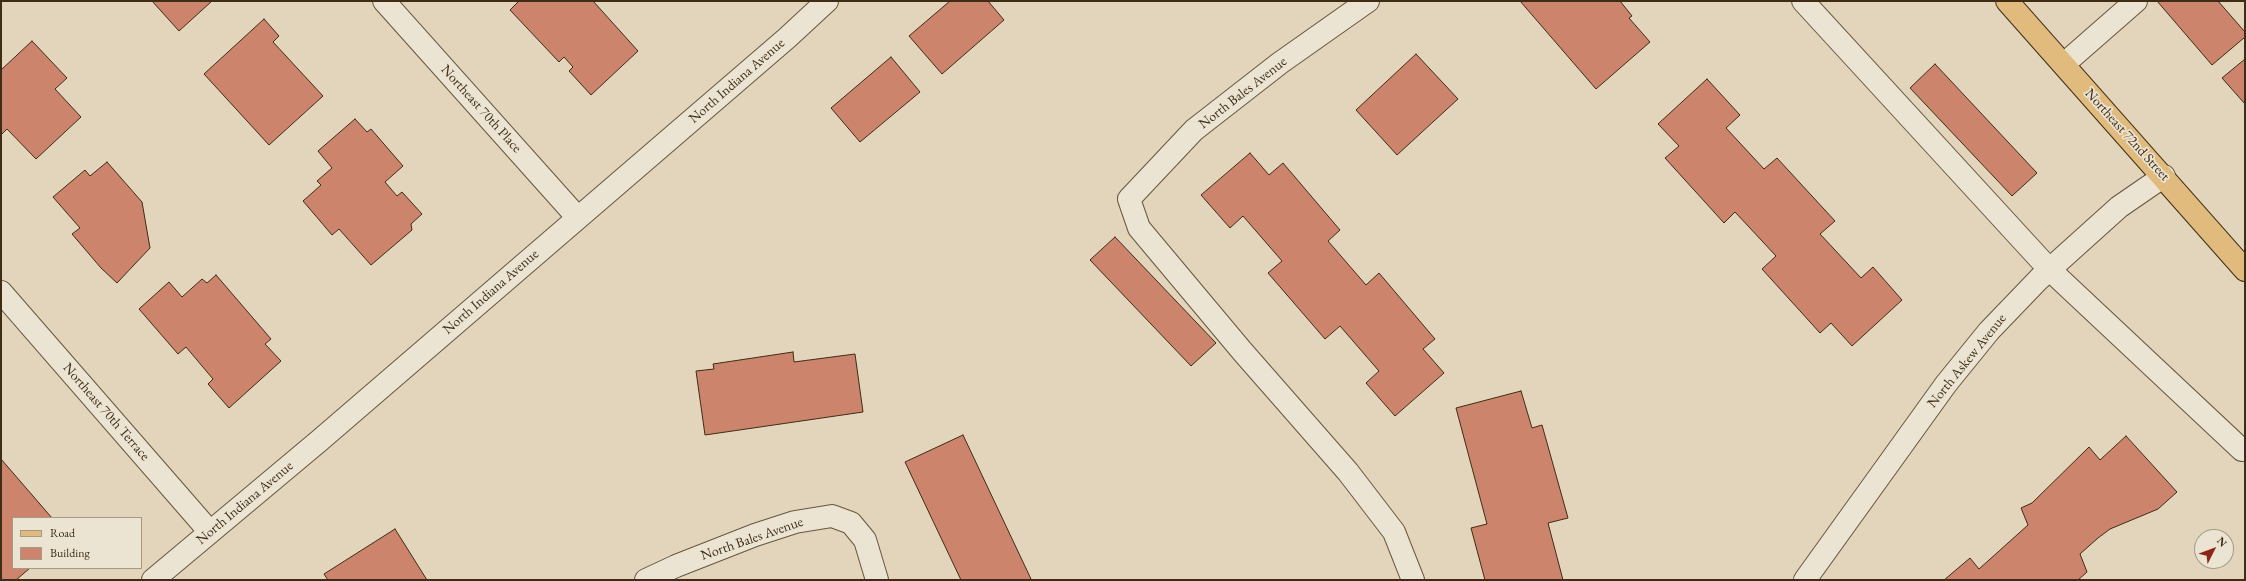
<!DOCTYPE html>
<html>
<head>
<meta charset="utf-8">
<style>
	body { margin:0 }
	#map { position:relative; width:2246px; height:581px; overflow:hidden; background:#e2d5bc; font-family:"EB Garamond",serif }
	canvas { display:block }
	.frame { position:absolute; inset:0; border:2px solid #3e2c14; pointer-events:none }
	.legend { position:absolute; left:12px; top:517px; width:130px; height:52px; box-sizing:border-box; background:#ece4d3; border:1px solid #a69a87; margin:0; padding:5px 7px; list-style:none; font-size:12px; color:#3e2c14 }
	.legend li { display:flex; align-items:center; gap:8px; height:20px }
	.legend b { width:20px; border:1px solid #a69a87 }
	.north { position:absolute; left:2194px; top:529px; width:40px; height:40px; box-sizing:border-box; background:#ece4d3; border:1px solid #a69a87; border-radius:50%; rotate:48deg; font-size:11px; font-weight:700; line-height:16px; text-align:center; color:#3e2c14 }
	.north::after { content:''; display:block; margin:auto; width:14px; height:18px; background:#8f2418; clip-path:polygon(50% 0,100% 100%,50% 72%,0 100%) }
</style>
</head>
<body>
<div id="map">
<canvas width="2246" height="581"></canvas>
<div class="frame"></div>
<ul class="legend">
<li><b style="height:5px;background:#e1ba7e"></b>Road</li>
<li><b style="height:11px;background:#cd846c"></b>Building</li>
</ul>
<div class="north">N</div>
</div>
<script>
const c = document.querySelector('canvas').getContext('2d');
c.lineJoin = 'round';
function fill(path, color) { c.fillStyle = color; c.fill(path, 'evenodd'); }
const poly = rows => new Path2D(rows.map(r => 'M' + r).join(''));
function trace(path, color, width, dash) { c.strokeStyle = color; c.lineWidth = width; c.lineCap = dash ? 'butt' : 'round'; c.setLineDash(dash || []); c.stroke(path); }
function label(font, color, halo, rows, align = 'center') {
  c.font = font + ' "EB Garamond",serif'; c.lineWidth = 3.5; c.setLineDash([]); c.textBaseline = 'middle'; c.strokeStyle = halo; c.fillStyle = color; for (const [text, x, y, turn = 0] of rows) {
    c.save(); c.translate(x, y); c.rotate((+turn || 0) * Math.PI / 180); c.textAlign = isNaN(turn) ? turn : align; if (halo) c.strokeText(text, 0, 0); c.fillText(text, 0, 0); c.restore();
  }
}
const building = poly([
	[152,1,212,1,179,31,152,1],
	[519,1,593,1,638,51,591,95,569,71,573,67,564,57,559,62,510,10,519,1],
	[950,1,988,1,1004,20,942,74,909,36,950,1],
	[1520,1,1620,1,1632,16,1629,18,1650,42,1596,89,1520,1],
	[2157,1,2218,1,2245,32,2245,37,2212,65,2157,1],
	[264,19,279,36,273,42,323,96,269,145,204,74,264,19],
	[32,41,67,78,55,89,81,117,36,159,7,129,1,135,1,70,32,41],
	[1416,54,1458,99,1397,155,1356,110,1416,54],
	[891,57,920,92,860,142,831,108,891,57],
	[2245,59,2245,104,2222,78,2245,59],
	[1935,64,2037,173,2012,196,1910,88,1935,64],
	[1707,79,1740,115,1726,128,1764,169,1777,158,1835,221,1820,234,1861,278,1873,267,1902,300,1852,346,1831,323,1820,333,1762,269,1776,256,1735,212,1724,223,1665,158,1679,146,1658,124,1707,79],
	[355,119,367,132,371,129,403,166,385,182,397,196,402,192,422,214,411,224,412,230,371,265,339,229,332,235,303,201,321,185,317,181,332,168,318,151,355,119],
	[1250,153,1269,175,1283,163,1340,230,1328,241,1366,285,1379,273,1435,339,1423,349,1444,373,1395,416,1366,383,1379,371,1340,326,1325,339,1268,273,1282,261,1243,216,1230,228,1201,195,1250,153],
	[107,162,142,202,150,248,117,283,101,268,72,234,80,228,53,197,85,170,90,176,107,162],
	[1115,237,1216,343,1191,366,1090,260,1115,237],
	[216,275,271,339,265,344,281,361,229,408,208,384,213,379,186,347,178,354,139,309,169,282,182,297,202,279,207,283,216,275],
	[793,352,794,362,855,354,863,412,705,435,696,371,714,369,713,364,793,352],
	[1521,391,1532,428,1542,425,1568,518,1548,523,1563,580,1485,580,1471,528,1487,524,1456,408,1521,391],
	[963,435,1031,579,1028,580,961,580,905,462,963,435],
	[2126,436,2177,492,2158,509,2110,529,2098,538,2080,554,2087,572,2078,580,1944,580,1970,558,1979,569,2028,525,2021,508,2032,503,2089,447,2100,460,2126,436],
	[1,459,52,518,13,518,13,568,30,568,16,580,1,580,1,459],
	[395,529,427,580,328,580,324,574,395,529]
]);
fill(building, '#cd846c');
trace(building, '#3e2c14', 1);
const minor = poly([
	[384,1,578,218],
	[1368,1,1280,63,1194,130,1129,199,1139,228,1242,351,1348,472,1394,532,1413,580],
	[1803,1,2049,269,2242,450],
	[2064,64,2136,1],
	[1,292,210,532],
	[153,580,319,441,787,38,827,1],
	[646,580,676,566,755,535,795,522,832,516,851,523,865,540,877,580],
	[1805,580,1946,384,1989,331,2039,279,2119,207,2164,176]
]);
const major = poly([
	[2007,1,2245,270]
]);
trace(minor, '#67563e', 24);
trace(major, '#3e2c14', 24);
trace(minor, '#ece4d3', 22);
trace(major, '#e1ba7e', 22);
label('14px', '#3e2c14', '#ece4d3', [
	["North Indiana Avenue",737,81,-41],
	["North Bales Avenue",1243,93,-38],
	["Northeast 70th Place",481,109,48],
	["Northeast 72nd Street",2127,135,48],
	["North Indiana Avenue",491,292,-41],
	["North Askew Avenue",1967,361,-51],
	["Northeast 70th Terrace",106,412,49],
	["North Indiana Avenue",245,503,-40],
	["North Bales Avenue",752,539,-19]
]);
</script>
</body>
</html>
